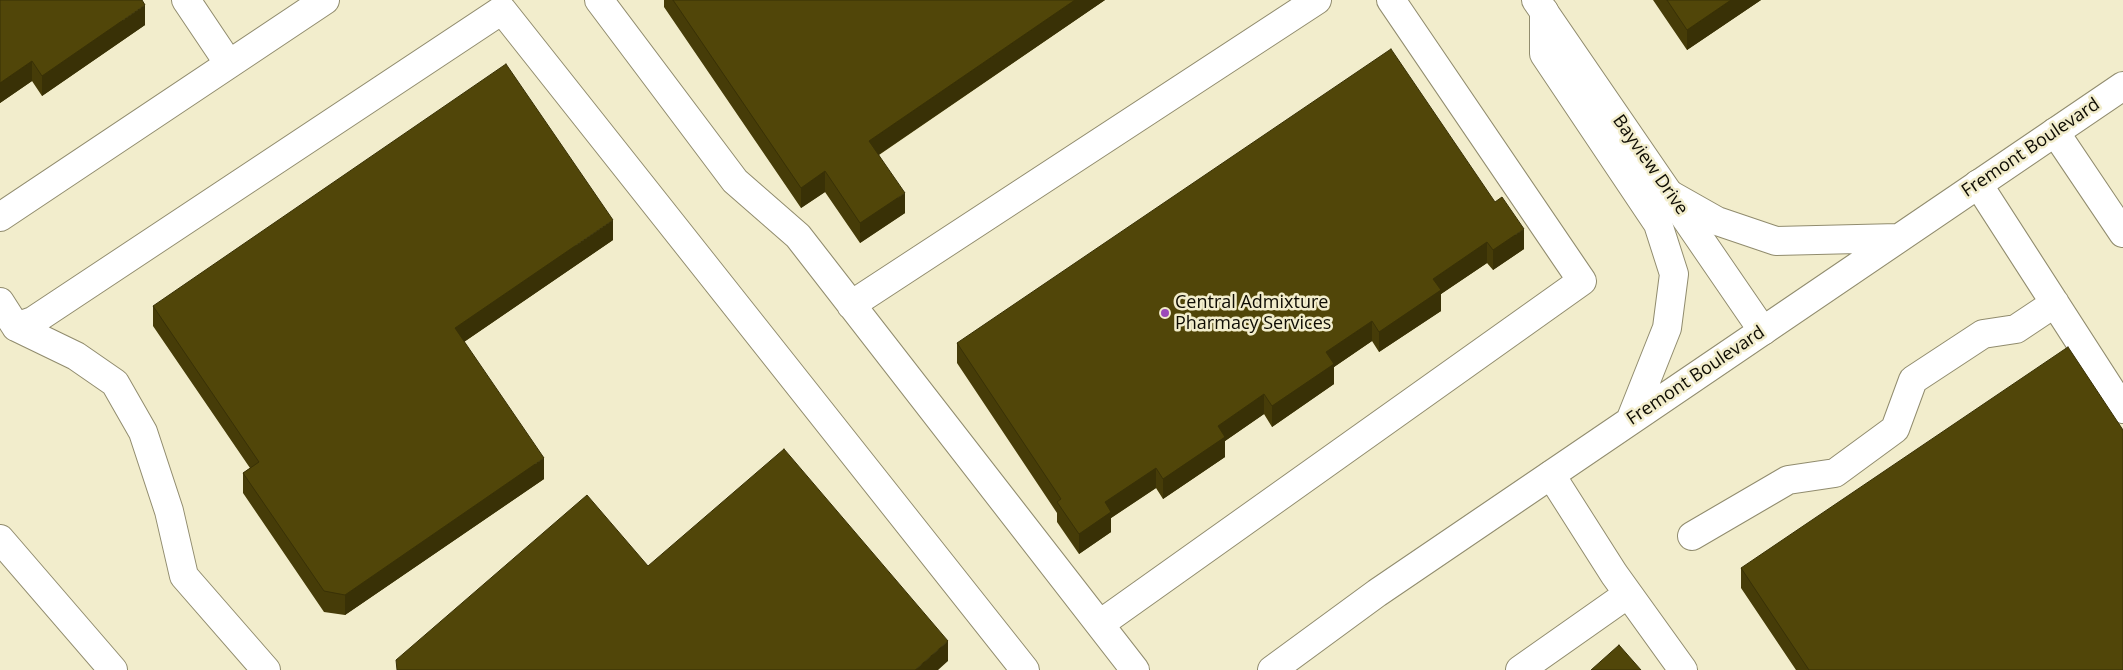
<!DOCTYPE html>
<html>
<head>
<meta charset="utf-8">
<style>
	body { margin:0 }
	canvas { display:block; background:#f2edcc }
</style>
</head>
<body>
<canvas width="2123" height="670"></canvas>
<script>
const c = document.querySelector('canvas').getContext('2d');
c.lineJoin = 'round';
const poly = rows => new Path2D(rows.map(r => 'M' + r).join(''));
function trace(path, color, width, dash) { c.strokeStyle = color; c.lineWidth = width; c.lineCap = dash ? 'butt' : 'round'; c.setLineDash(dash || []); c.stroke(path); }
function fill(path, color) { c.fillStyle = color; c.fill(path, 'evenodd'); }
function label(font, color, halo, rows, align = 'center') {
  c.font = font + ' "Open Sans",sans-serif'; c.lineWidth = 5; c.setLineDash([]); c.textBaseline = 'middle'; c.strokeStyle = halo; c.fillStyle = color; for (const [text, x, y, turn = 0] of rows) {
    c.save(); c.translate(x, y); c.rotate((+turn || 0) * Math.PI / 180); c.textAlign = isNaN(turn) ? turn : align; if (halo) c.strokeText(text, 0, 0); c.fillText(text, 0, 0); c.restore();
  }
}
const minor = poly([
	[186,0,229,64],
	[599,0,735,181,798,236,1135,670],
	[1536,0,1763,331],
	[2055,132,2123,233],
	[1978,184,2123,409],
	[0,217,325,0],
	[0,302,16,327,76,356,115,383,143,432,169,511,184,576,266,670],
	[851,305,1317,0],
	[16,327,33,321,502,10,1025,670],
	[1551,475,1614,574,1683,670],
	[1692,536,1788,480,1835,473,1895,429,1913,380,1983,334,2016,329,2055,303],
	[0,539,113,670],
	[1100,624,1582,281,1391,0],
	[1520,670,1628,594]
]);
const major = poly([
	[1544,11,1544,54,1658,224,1674,274,1667,328,1630,421],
	[1671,195,1717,221,1776,241,1898,238],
	[1272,670,1377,593,2123,86]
]);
trace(minor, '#918c6e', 30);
trace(major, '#918c6e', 30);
trace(minor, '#fff', 28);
trace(major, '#fff', 28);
fill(poly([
	[0,0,145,25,42,96,32,81,0,103],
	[664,0,1105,0,879,155,905,213,860,243,825,192,801,208,664,7],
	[1653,0,1761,0,1687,50],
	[1495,202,1524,249,1493,270,1487,263,1441,294,1441,311,1379,352,1372,341,1334,367,1334,384,1272,427,1264,414,1225,441,1225,457,1163,499,1156,488,1111,518,1111,532,1079,554,1057,522,1057,513,957,363,957,343],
	[613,240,464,342,544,479,345,615,324,612,243,493,243,473,250,468,153,326,153,306],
	[1741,568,2123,670,1796,670,1741,588]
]), '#463c08');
fill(poly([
	[1075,0,1105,0,869,161,869,141],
	[1731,0,1761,0,1687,50,1687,30],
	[145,5,145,25,42,96,42,76],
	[32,61,32,81,0,103,0,83],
	[825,171,825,192,801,208,801,188],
	[905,193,905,213,860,243,860,223],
	[613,220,613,240,455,348,455,328],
	[1524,229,1524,249,1493,270,1493,250],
	[1487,242,1487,263,1441,294,1441,311,1379,352,1379,332,1433,279],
	[1372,321,1372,341,1334,367,1334,384,1272,427,1272,406,1326,352],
	[1264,394,1264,414,1225,441,1225,457,1163,499,1163,479,1218,426],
	[544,458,544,479,345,615,345,595],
	[1156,468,1156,488,1111,518,1111,532,1079,554,1079,534,1105,502],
	[948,641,948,661,938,670,915,670]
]), '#393106');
const building = poly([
	[0,0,142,0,145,5,42,76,32,61,0,83,0,0],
	[673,0,1075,0,869,141,905,193,860,223,825,171,801,188,673,0],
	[1667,0,1731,0,1687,30,1667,0],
	[1391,49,1495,202,1502,197,1524,229,1493,250,1487,242,1433,279,1441,290,1379,332,1372,321,1326,352,1334,364,1272,406,1264,394,1218,426,1225,437,1163,479,1156,468,1105,502,1111,512,1079,534,1057,502,1061,499,957,343,1391,49],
	[506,64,613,220,455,328,544,458,345,595,324,591,243,473,259,462,153,306,506,64],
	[2068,347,2123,430,2123,670,1809,670,1741,568,2068,347],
	[784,449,948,641,915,670,397,670,396,660,587,495,648,566,784,449],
	[1619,645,1641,670,1591,670,1619,645]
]);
fill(building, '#514609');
trace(building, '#393106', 1);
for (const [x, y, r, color] of [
	[1165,313,5,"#9b49b9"]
]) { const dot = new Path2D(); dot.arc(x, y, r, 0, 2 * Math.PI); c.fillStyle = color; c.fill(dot); trace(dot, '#f2edcc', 2); }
label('18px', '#0e0c03', '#f2edcc', [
	["Fremont Boulevard",2031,148,-34],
	["Bayview Drive",1650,165,55],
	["Fremont Boulevard",1696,376,-34]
]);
label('18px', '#0e0c03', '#f2edcc', [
	["Central Admixture",1175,303],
	["Pharmacy Services",1175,324]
], 'left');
</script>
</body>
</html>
